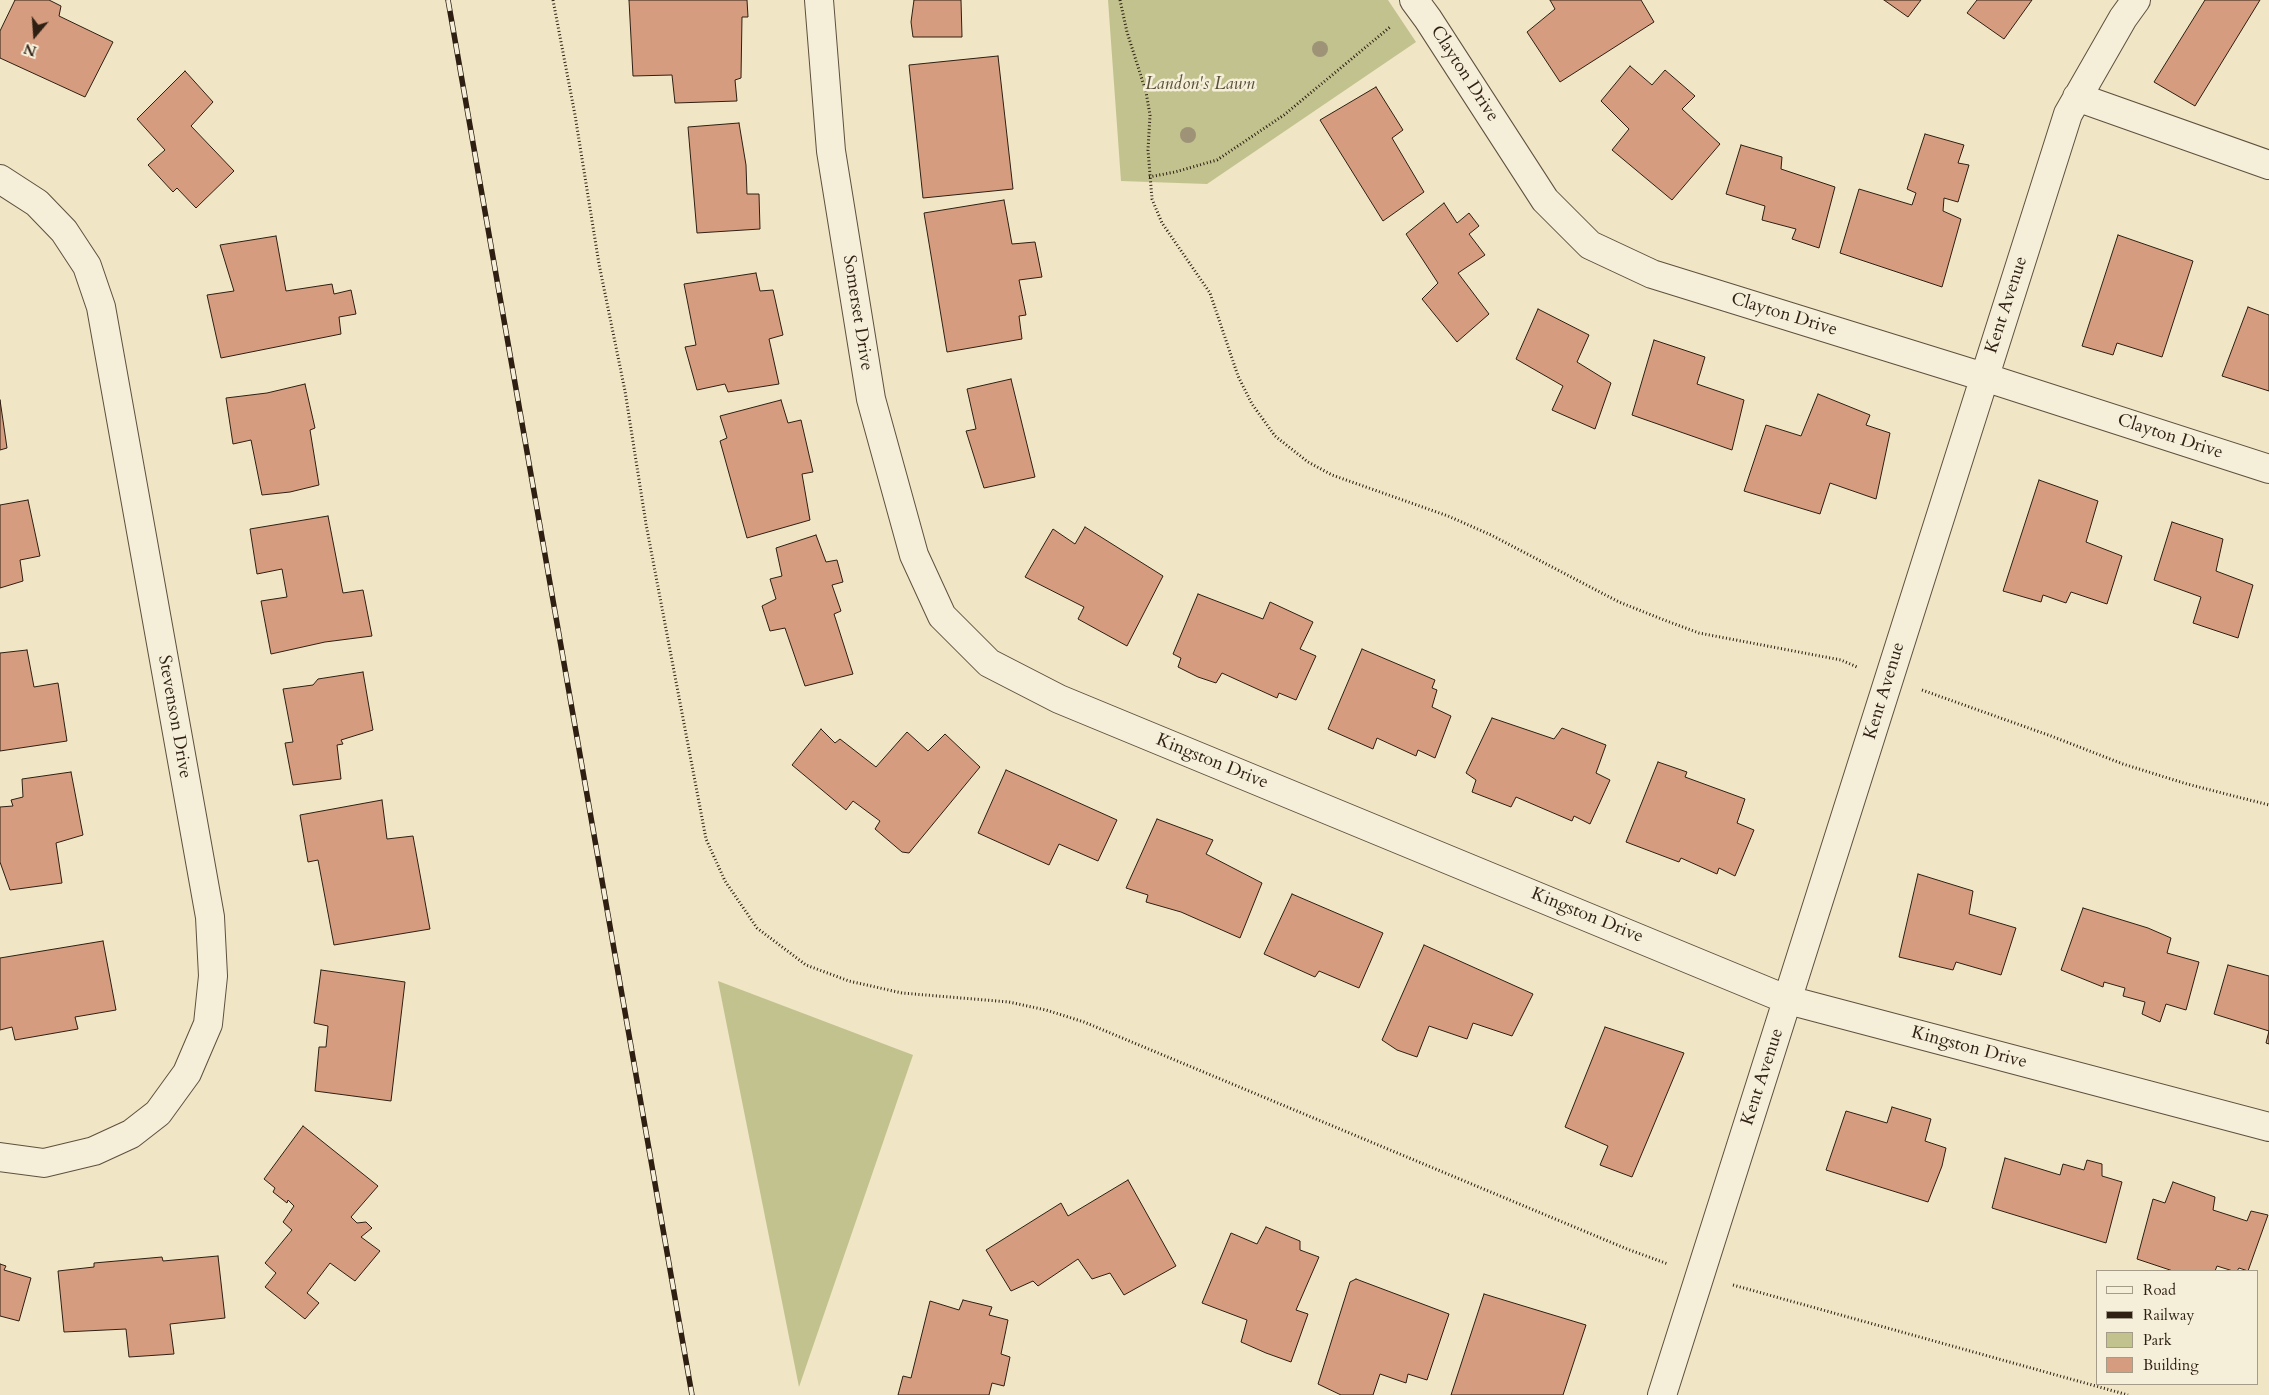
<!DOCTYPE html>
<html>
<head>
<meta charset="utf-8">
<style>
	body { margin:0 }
	#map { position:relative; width:2269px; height:1395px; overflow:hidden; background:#f0e5c4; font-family:Cardo,serif }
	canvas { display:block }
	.legend { position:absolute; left:2096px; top:1270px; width:162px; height:115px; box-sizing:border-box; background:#f5eed9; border:1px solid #a59b89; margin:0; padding:6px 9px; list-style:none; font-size:15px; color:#2e1f12 }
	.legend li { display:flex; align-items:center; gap:10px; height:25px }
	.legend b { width:25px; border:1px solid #a59b89 }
	.north { position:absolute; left:10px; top:10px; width:50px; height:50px; -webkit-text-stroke:4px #f5eed9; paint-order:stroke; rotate:198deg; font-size:14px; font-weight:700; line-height:20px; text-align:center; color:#2e1f12 }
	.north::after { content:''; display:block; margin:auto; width:18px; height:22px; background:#2e1f12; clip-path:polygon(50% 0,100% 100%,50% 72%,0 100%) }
</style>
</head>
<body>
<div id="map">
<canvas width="2269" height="1395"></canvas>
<ul class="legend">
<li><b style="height:6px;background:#f5eed9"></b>Road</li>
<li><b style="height:6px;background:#2e1f12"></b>Railway</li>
<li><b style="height:14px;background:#c2c28f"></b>Park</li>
<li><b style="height:14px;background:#d59c7f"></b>Building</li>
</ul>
<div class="north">N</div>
</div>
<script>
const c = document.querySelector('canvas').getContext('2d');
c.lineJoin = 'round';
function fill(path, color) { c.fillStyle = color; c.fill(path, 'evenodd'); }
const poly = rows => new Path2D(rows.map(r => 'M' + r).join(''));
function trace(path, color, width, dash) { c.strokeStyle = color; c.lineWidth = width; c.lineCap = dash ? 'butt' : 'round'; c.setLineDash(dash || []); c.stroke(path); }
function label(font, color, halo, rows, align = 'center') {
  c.font = font + ' Cardo,serif'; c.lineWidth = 5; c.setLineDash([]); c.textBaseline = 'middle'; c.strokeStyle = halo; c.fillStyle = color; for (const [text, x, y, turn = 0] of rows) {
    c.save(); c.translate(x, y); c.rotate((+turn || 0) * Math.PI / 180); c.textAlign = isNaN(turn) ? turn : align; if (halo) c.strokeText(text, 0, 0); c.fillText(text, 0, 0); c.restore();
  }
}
fill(poly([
	[1108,0,1388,0,1416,42,1207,184,1121,181],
	[718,981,913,1055,799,1387]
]), '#c2c28f');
const building = poly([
	[15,0,49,0,61,6,59,16,113,42,85,97,0,58,0,31,15,0],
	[629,0,747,0,748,17,742,17,741,78,735,80,737,101,675,103,672,75,633,76,629,0],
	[914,0,961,0,962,37,913,37,911,22,914,0],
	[1550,0,1641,0,1654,22,1560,82,1527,32,1555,9,1550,0],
	[1884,0,1921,0,1908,17,1884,0],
	[1977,0,2032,0,2004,39,1967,13,1977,0],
	[2205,0,2260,0,2195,106,2154,82,2205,0],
	[998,56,1013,189,923,198,909,65,998,56],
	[1630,66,1652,85,1665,70,1695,96,1682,109,1720,144,1672,200,1612,150,1629,129,1601,101,1630,66],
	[185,71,213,102,191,126,234,171,196,208,177,188,173,192,148,165,165,150,137,119,185,71],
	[1376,87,1403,130,1392,138,1424,192,1383,221,1320,120,1376,87],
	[739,123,746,165,747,194,759,194,760,229,697,233,688,127,739,123],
	[1925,134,1964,145,1958,163,1969,165,1958,202,1944,198,1943,211,1961,219,1942,287,1840,253,1859,189,1912,205,1916,193,1907,189,1925,134],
	[1741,145,1782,157,1781,169,1835,187,1819,248,1792,239,1796,229,1762,220,1765,206,1726,194,1741,145],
	[1004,200,1012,244,1035,242,1042,277,1019,280,1026,315,1019,316,1022,339,947,352,924,213,1004,200],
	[1444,203,1457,223,1469,213,1479,226,1469,234,1485,255,1458,273,1489,314,1457,342,1422,299,1438,283,1406,234,1444,203],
	[2118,235,2193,261,2162,357,2117,343,2113,355,2082,346,2118,235],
	[276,236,286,291,332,284,334,294,351,290,356,314,339,317,341,334,221,358,207,295,234,291,220,245,276,236],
	[756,273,760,291,773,290,783,335,769,339,779,384,728,392,725,384,697,390,685,347,696,345,684,284,756,273],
	[2248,307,2269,315,2269,391,2222,376,2248,307],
	[1538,309,1589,335,1577,362,1611,383,1595,429,1552,410,1563,386,1516,359,1538,309],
	[1654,340,1705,357,1697,384,1744,400,1732,450,1632,415,1654,340],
	[1011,379,1035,477,984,488,966,431,976,429,967,389,1011,379],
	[305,384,315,428,310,430,319,485,290,492,262,495,251,440,233,444,226,398,267,393,305,384],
	[1818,394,1870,415,1866,425,1890,433,1876,499,1830,483,1820,514,1744,491,1766,425,1801,436,1818,394],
	[0,400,7,448,0,450,0,400],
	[781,400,788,423,801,420,813,472,802,474,810,520,747,538,720,441,727,438,720,416,781,400],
	[2039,480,2098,501,2086,542,2122,556,2107,604,2071,592,2066,603,2043,595,2041,602,2003,591,2039,480],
	[28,500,40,556,20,560,23,581,0,588,0,505,28,500],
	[328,516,343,593,363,590,372,636,325,642,271,654,261,601,287,597,282,569,257,574,250,529,328,516],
	[2172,522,2223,539,2216,571,2253,585,2238,638,2193,623,2201,597,2154,580,2172,522],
	[1085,527,1163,576,1127,646,1078,619,1084,607,1025,577,1053,529,1075,544,1085,527],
	[816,535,826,562,837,560,843,582,832,585,841,611,834,614,853,674,805,686,785,628,770,631,762,606,776,599,770,579,782,576,776,548,816,535],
	[1198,594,1263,619,1270,602,1313,622,1300,649,1316,656,1296,700,1279,693,1277,698,1222,673,1216,683,1198,677,1178,667,1181,658,1173,654,1198,594],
	[1362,649,1435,680,1432,688,1437,690,1432,707,1451,716,1435,758,1418,750,1416,756,1377,738,1373,749,1328,729,1362,649],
	[27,650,34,687,58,683,67,741,0,751,0,653,27,650],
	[363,672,373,730,341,740,343,744,337,745,341,779,293,785,285,743,293,742,283,689,313,685,318,679,363,672],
	[1492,718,1554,739,1562,728,1606,745,1596,773,1610,780,1590,824,1574,816,1572,821,1516,797,1511,807,1472,792,1476,780,1466,773,1492,718],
	[821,729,835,743,840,739,876,767,907,732,928,751,945,734,980,767,909,853,902,852,875,829,880,821,853,801,846,810,792,765,821,729],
	[1658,762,1687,772,1685,777,1745,799,1737,823,1754,830,1735,876,1719,868,1717,874,1681,858,1679,862,1626,842,1658,762],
	[1006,770,1117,820,1098,861,1059,844,1049,865,978,833,1006,770],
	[71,772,83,835,56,843,62,883,10,890,0,862,0,807,13,806,11,800,23,797,22,779,71,772],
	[382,800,387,839,413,836,430,929,334,945,318,860,308,862,300,815,382,800],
	[1157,819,1213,840,1206,854,1262,883,1240,938,1181,912,1146,902,1148,895,1126,888,1157,819],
	[1918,874,1973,891,1969,914,2016,928,2001,975,1956,962,1953,970,1899,957,1918,874],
	[1292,894,1383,933,1359,988,1319,971,1315,977,1264,954,1292,894],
	[2083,908,2148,928,2171,938,2167,953,2199,962,2186,1010,2166,1004,2160,1022,2142,1014,2145,1002,2123,996,2125,988,2104,982,2103,987,2061,970,2083,908],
	[103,941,116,1010,75,1017,78,1029,15,1040,12,1027,0,1030,0,958,103,941],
	[1424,945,1533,994,1512,1036,1473,1023,1467,1039,1429,1026,1417,1057,1397,1050,1382,1040,1424,945],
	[2228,965,2269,976,2269,1044,2266,1043,2269,1031,2214,1014,2228,965],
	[321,970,405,982,391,1101,315,1091,319,1047,326,1047,328,1026,314,1023,321,970],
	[1605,1027,1684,1053,1632,1177,1600,1165,1608,1146,1565,1127,1605,1027],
	[1892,1107,1931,1119,1925,1141,1946,1148,1942,1166,1928,1202,1826,1170,1846,1111,1887,1123,1892,1107],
	[303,1126,378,1186,351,1217,357,1223,366,1222,372,1228,361,1237,380,1251,355,1281,330,1263,307,1293,319,1303,305,1319,265,1287,276,1273,265,1263,292,1230,283,1222,294,1206,288,1200,287,1203,273,1192,275,1188,264,1179,303,1126],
	[2005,1158,2060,1175,2063,1164,2084,1170,2087,1160,2102,1164,2102,1176,2122,1182,2106,1243,1992,1208,2005,1158],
	[1128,1180,1176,1266,1124,1295,1110,1273,1092,1279,1078,1259,1038,1286,1033,1281,1011,1291,986,1250,1061,1203,1068,1216,1128,1180],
	[2173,1182,2215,1197,2213,1210,2247,1221,2251,1211,2268,1215,2248,1271,2239,1268,2237,1271,2233,1271,2217,1266,2215,1271,2173,1271,2137,1259,2153,1199,2165,1203,2173,1182],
	[1266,1227,1300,1241,1300,1250,1319,1257,1296,1310,1308,1314,1291,1362,1266,1353,1241,1342,1247,1320,1202,1303,1231,1233,1257,1244,1266,1227],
	[218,1256,225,1318,170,1324,174,1354,129,1357,126,1329,64,1332,58,1271,94,1267,94,1263,162,1257,163,1261,218,1256],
	[0,1264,6,1266,4,1270,31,1278,19,1321,0,1316,0,1264],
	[1356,1279,1449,1314,1427,1380,1408,1374,1406,1383,1380,1374,1373,1395,1341,1395,1318,1384,1350,1282,1356,1279],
	[1484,1294,1586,1325,1563,1395,1451,1395,1484,1294],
	[963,1300,992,1307,989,1315,1008,1320,1001,1354,1010,1357,1004,1386,992,1383,989,1395,898,1395,903,1376,911,1378,930,1301,959,1310,963,1300]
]);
fill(building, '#d59c7f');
trace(building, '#2e1f12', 1);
const minor = poly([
	[819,0,831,151,871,399,914,555,942,616,989,663,1059,699,1788,1000,2269,1127],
	[1414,0,1428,19,1545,200,1590,245,1652,274,1984,377,2269,469],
	[2077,97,2269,165],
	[0,179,37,203,64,231,87,266,101,307,210,917,213,976,208,1024,187,1073,158,1113,131,1134,94,1151,44,1163,0,1157],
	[1662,1395,2068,114,2123,18,2136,0]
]);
trace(minor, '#5e503e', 30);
trace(poly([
	[553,0,575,115,599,264,625,391,646,524,706,839,725,881,757,928,806,965,849,981,902,993,1009,1002,1046,1010,1084,1022,1627,1249,1668,1264],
	[1120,0,1127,32,1146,92,1150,115,1148,150,1152,199,1162,223,1210,293,1238,376,1252,404,1275,436,1308,462,1332,475,1448,516,1491,535,1619,602,1664,620,1699,633,1841,660,1857,667],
	[1149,177,1175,172,1217,160,1284,115,1390,27],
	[1922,690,2051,736,2123,764,2187,784,2269,805],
	[1733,1285,2128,1395]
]), '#2e1f12', 3, [1, 2.5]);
trace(minor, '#f5eed9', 28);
const rail = poly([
	[448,0,692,1395]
]);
trace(rail, '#2e1f12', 5.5);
trace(rail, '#f5eed9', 4, [11]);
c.fillStyle = '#9e9377';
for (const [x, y] of [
	[1320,49],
	[1188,135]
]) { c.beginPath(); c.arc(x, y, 8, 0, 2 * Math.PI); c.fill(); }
label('18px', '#2e1f12', '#f5eed9', [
	["Clayton Drive",1464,74,57],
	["Kent Avenue",2007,305,-72],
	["Somerset Drive",857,313,81],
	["Clayton Drive",1784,315,17],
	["Clayton Drive",2170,437,18],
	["Kent Avenue",1885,691,-73],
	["Stevenson Drive",174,717,80],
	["Kingston Drive",1212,762,22],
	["Kingston Drive",1587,916,22],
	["Kingston Drive",1969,1048,15],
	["Kent Avenue",1763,1077,-72]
]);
label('italic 18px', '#5a5038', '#f5eed9', [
	["Landon's Lawn",1200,85]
]);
</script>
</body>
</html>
